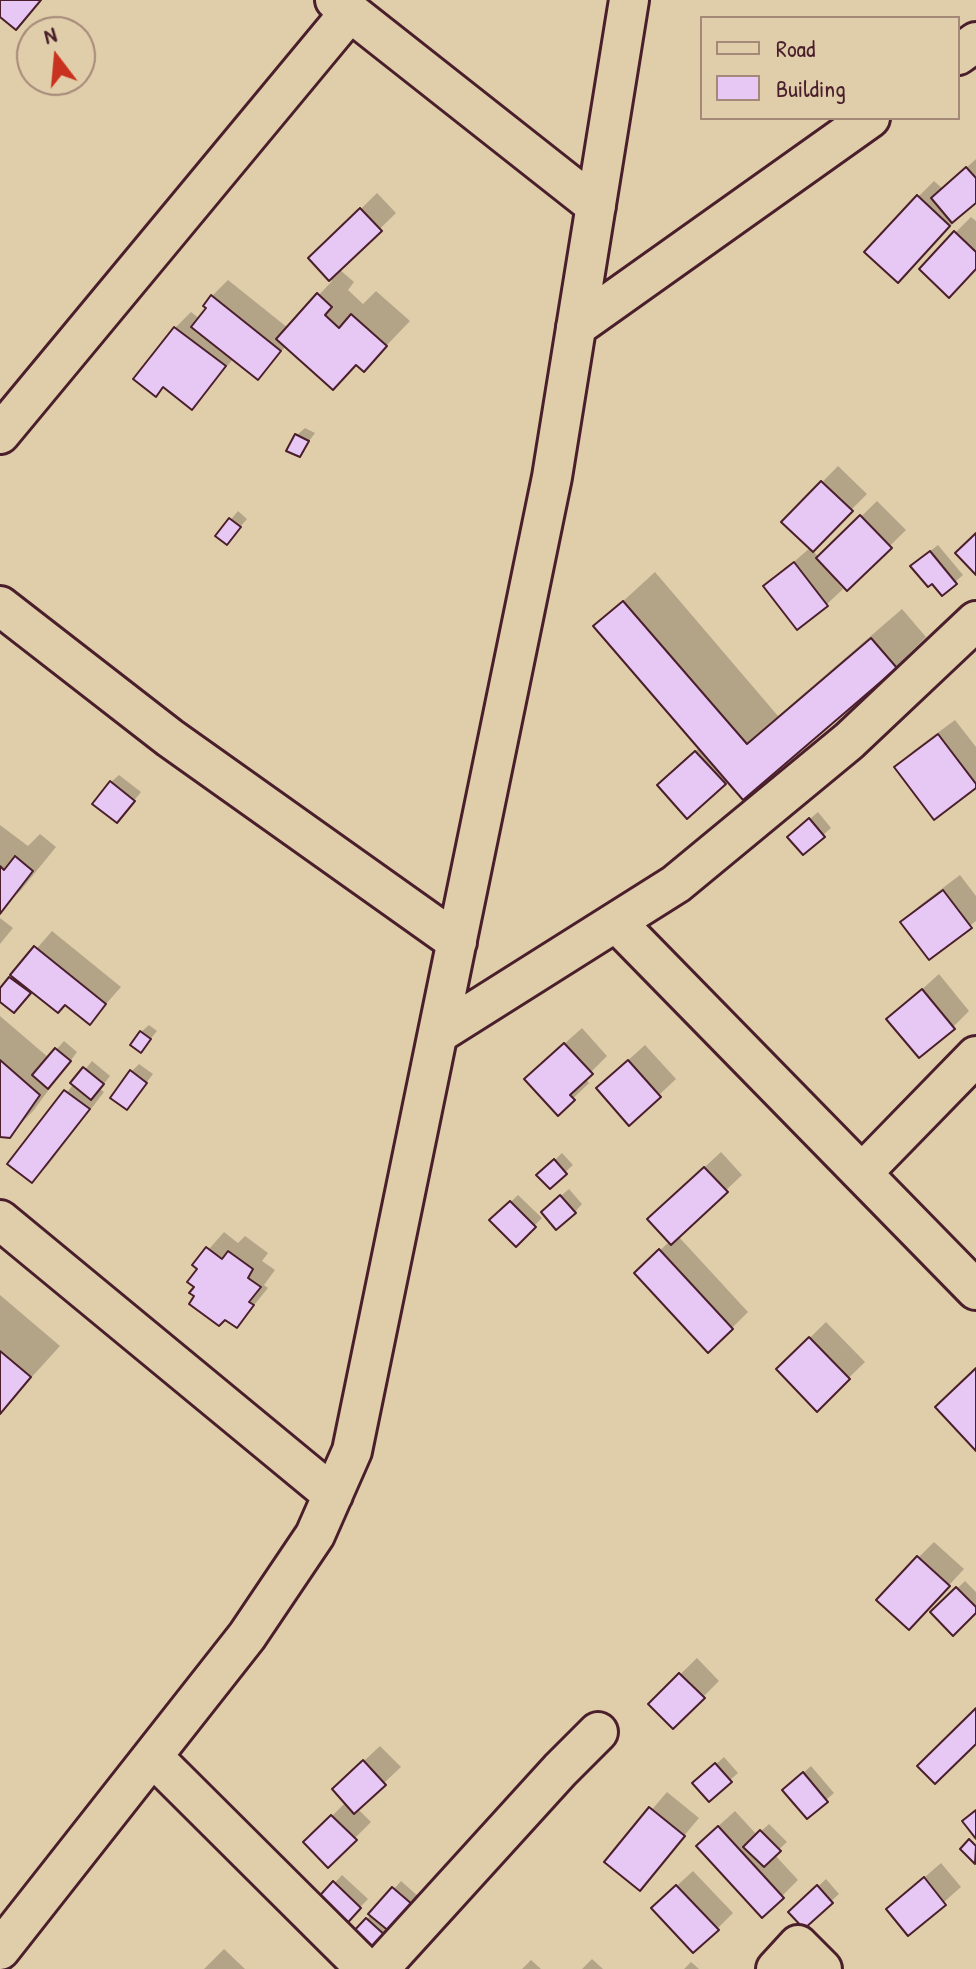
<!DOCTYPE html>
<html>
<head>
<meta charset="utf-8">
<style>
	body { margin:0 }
	#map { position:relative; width:976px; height:1969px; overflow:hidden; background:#e0ceab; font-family:"Patrick Hand",sans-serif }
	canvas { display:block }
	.legend { position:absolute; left:700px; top:16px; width:260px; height:104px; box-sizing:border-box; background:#e0ceab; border:2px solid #a48878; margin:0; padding:10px 14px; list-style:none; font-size:24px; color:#4a1f2b }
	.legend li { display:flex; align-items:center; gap:16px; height:40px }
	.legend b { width:40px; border:2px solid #a48878 }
	.north { position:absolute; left:16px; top:16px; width:80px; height:80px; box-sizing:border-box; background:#e0ceab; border:2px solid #a48878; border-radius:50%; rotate:344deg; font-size:22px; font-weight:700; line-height:32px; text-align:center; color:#4a1f2b }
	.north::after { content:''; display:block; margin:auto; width:28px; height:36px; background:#c8321e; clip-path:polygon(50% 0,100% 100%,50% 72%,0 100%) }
</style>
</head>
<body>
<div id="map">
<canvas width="976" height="1969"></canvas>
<ul class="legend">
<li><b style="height:10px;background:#e0ceab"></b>Road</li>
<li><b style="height:22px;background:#e7c7f3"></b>Building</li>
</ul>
<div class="north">N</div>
</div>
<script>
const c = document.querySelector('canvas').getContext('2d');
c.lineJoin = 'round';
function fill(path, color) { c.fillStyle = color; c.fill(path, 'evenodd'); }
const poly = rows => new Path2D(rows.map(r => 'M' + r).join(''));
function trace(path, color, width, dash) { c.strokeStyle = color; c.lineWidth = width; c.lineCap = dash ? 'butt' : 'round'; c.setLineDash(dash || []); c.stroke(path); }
fill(poly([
	[82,51,96,61,79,82,75,80,80,80],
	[976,159,976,200,914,264,918,197,934,181,943,189],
	[377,193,396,213,339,269,354,282,348,290,363,304,376,291,410,321,364,369,357,363,286,346,258,377,234,358,192,407,164,386,156,394,136,379,175,328,191,312,200,319,212,296,228,280,288,328,332,281,311,258],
	[971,217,976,221,976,267,955,233],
	[305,428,315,433,299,455,297,435],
	[838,466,867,494,812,549,819,558,877,501,906,530,847,588,838,579,836,581,843,589,826,605,766,586,811,547,784,521],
	[238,511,247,519,234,534,218,535],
	[938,545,963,575,955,582,932,582,920,559],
	[655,572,778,716,902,609,926,637,896,667,728,779,687,816,676,769,700,747,596,626],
	[955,720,976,747,976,786,897,768,913,751],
	[119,775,141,792,125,812,111,782],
	[818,812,831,828,823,835,797,830],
	[0,825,28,846,40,834,56,847,21,890,0,911],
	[960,875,976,896,976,921,929,957,903,922,919,906],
	[0,918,13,928,0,944],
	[52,931,121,987,90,1022,65,1003,32,990,21,1003,0,1000,0,991],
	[939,974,969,1011,953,1027,889,1019],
	[0,1016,49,1058,64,1041,77,1052,33,1111,9,1136,0,1135],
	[149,1025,157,1031,141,1051,141,1032],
	[582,1028,607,1056,585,1078,589,1083,558,1113,543,1063],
	[645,1045,676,1079,629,1123,614,1073],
	[92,1061,110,1076,100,1089,104,1092,48,1165,32,1181,10,1164],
	[139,1064,153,1074,127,1108,131,1072],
	[721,1152,742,1175,678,1236,748,1312,732,1328,653,1257,670,1241,666,1203],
	[562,1153,573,1165,550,1186,539,1175],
	[569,1189,582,1204,575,1212,551,1204],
	[518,1195,542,1218,516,1244,492,1220],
	[224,1232,238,1243,245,1236,268,1253,262,1261,275,1270,264,1285,268,1288,237,1326,197,1296,200,1269,195,1265],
	[0,1295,60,1346,0,1412],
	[826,1322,865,1362,817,1409,778,1369],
	[934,1542,964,1569,925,1611,918,1558],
	[965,1581,976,1592,976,1610,933,1612],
	[697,1658,719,1681,673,1727,650,1704],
	[380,1746,401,1767,357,1808,371,1822,328,1865,306,1842,346,1802,351,1773],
	[724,1757,738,1773,730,1780,695,1783],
	[811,1766,834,1793,826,1800,793,1782],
	[667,1792,699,1818,640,1888,607,1862],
	[735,1811,757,1835,769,1824,787,1842,774,1854,798,1880,782,1896,714,1830],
	[941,1863,961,1887,909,1933,888,1909],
	[693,1871,733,1913,717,1929,670,1892],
	[342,1875,368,1899,342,1926,317,1902],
	[826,1879,839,1894,804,1926,791,1912],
	[401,1881,419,1897,372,1951,354,1934],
	[224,1949,245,1969,204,1969],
	[592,1959,603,1969,582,1969],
	[531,1960,541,1969,522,1969],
	[691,1962,699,1969,684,1969]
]), '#0003');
const building = poly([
	[0,0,41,0,16,30,0,17,0,0],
	[80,63,90,70,79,85,72,80,80,80,80,63],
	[966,167,976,178,976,203,952,223,931,198,966,167],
	[917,195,950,226,898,283,864,252,917,195],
	[360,208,382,231,329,281,308,258,360,208],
	[954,231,976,252,976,269,949,298,919,269,954,231],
	[317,293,332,307,325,315,339,328,351,314,387,346,364,372,356,365,333,390,276,339,317,293],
	[211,295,281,351,258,380,191,327,206,308,203,306,211,295],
	[174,327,226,366,192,410,163,387,156,397,133,379,174,327],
	[295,434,309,441,300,457,286,451,295,434],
	[821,481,853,511,813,552,781,522,821,481],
	[860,515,892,548,847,591,816,558,860,515],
	[229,518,241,527,227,545,215,536,229,518],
	[976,533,976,575,955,553,976,533],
	[930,551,957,584,942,596,932,584,928,587,910,566,930,551],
	[794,562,828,606,797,630,763,586,794,562],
	[623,601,747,744,871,638,897,668,743,800,593,626,623,601],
	[938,734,976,784,976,788,934,820,894,767,938,734],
	[695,751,726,784,687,819,657,785,695,751],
	[110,781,135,801,117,823,92,804,110,781],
	[809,818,825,837,803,855,787,837,809,818],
	[15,856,33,871,0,914,0,866,4,870,15,856],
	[943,890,972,928,929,960,900,922,943,890],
	[34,946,106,1004,90,1025,65,1005,58,1013,10,975,34,946],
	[9,977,31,993,14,1013,0,1002,0,988,9,977],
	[922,989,955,1029,919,1058,886,1019,922,989],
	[140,1031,151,1039,141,1053,130,1045,140,1031],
	[564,1043,593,1074,570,1095,575,1100,558,1116,524,1079,564,1043],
	[55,1048,71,1061,48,1089,32,1075,55,1048],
	[0,1060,40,1095,10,1138,0,1137,0,1060],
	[628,1060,661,1097,629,1126,596,1088,628,1060],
	[83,1067,104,1084,91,1100,70,1083,83,1067],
	[130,1070,147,1083,127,1110,110,1098,130,1070],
	[64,1090,90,1109,32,1183,7,1164,64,1090],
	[554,1159,567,1174,550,1189,536,1175,554,1159],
	[704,1167,728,1192,671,1245,647,1219,704,1167],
	[560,1195,576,1213,556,1230,541,1212,560,1195],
	[510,1201,536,1227,516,1247,489,1220,510,1201],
	[206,1247,222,1259,228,1251,253,1269,248,1278,261,1287,249,1302,254,1305,237,1328,225,1320,219,1326,189,1304,194,1296,189,1293,194,1287,187,1282,197,1269,192,1265,206,1247],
	[659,1249,733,1329,708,1353,634,1273,659,1249],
	[809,1337,850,1379,817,1412,776,1369,809,1337],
	[0,1351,31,1377,0,1414,0,1351],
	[976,1368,976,1451,935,1407,976,1368],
	[917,1556,950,1586,909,1630,876,1600,917,1556],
	[956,1587,976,1607,976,1613,953,1636,930,1612,956,1587],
	[679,1673,705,1698,673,1729,648,1704,679,1673],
	[976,1708,976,1744,935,1784,917,1766,976,1708],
	[363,1760,386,1785,354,1814,332,1789,363,1760],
	[715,1763,732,1782,709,1802,692,1783,715,1763],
	[803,1772,828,1802,807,1819,782,1790,803,1772],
	[649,1807,685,1836,640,1891,604,1862,649,1807],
	[976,1810,976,1839,962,1821,976,1810],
	[331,1815,357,1840,328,1868,303,1842,331,1815],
	[718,1826,784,1898,762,1918,696,1846,718,1826],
	[760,1830,781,1851,764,1867,743,1847,760,1830],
	[969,1839,976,1846,975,1864,960,1849,969,1839],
	[924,1877,946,1905,908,1936,886,1909,924,1877],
	[333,1881,361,1908,342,1929,314,1902,333,1881],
	[676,1885,719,1930,693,1953,651,1908,676,1885],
	[817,1885,833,1903,804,1929,788,1912,817,1885],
	[392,1887,413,1905,390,1932,368,1914,392,1887],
	[366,1918,387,1937,372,1954,351,1934,366,1918]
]);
fill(building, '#e7c7f3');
trace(building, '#4a1f2b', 2);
const minor = poly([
	[335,0,596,206],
	[958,55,976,42],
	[576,327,870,118],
	[0,434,350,12],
	[0,606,170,738,457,942],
	[616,922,976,1290],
	[438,1034,676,884,849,741,976,621],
	[863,1172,976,1056],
	[0,1220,333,1495],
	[153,1757,366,1969],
	[0,1950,247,1636,315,1535,352,1451,552,477,629,0],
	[379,1969,560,1770,598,1732],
	[776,1969,798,1945,822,1969]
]);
trace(minor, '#4a1f2b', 44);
trace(minor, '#e0ceab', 38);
</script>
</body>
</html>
